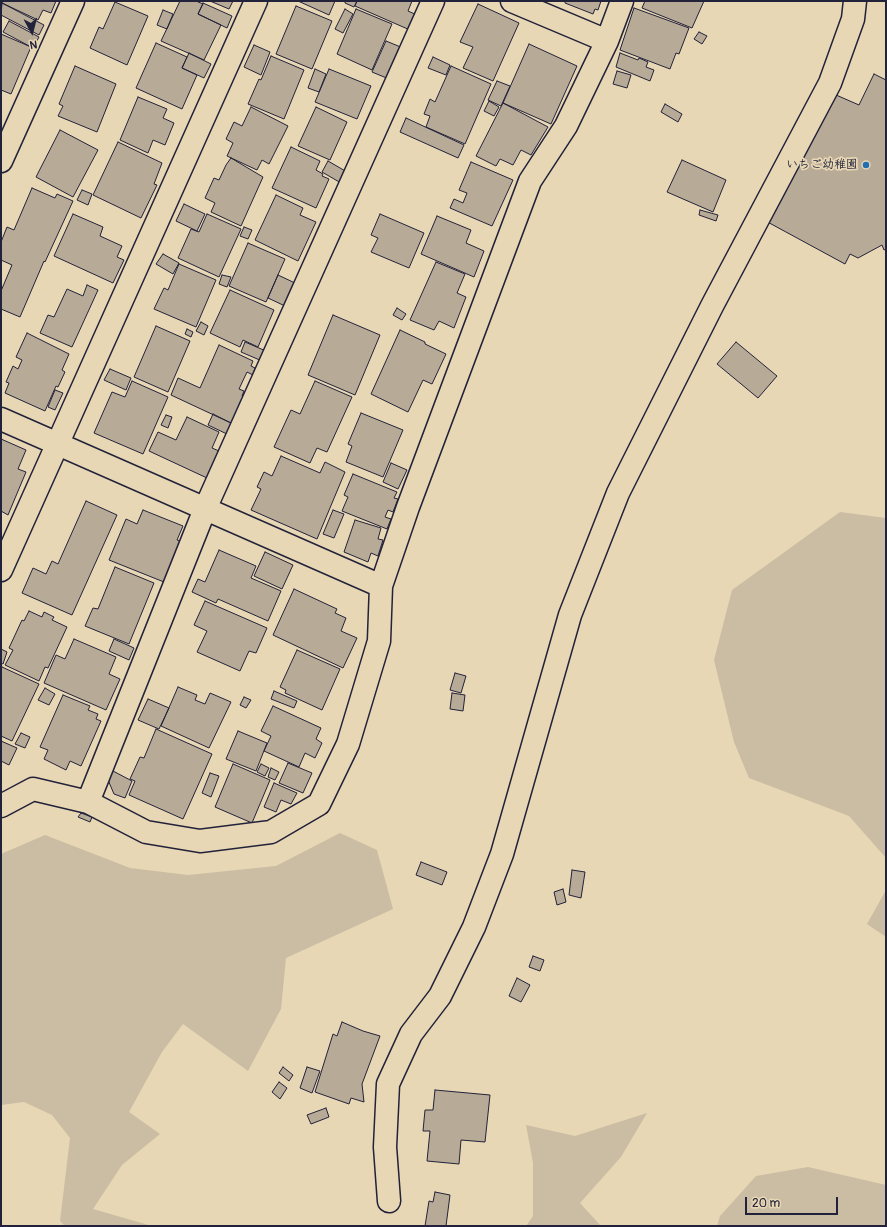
<!DOCTYPE html>
<html>
<head>
<meta charset="utf-8">
<style>
	body { margin:0 }
	#map { position:relative; width:887px; height:1227px; overflow:hidden; background:#e8d7b4; font-family:Pangolin,sans-serif }
	canvas { display:block }
	.frame { position:absolute; inset:0; border:2px solid #22223b; pointer-events:none }
	.north { position:absolute; left:12px; top:12px; width:40px; height:40px; -webkit-text-stroke:3px #e8d7b4; paint-order:stroke; rotate:173deg; font-size:11px; font-weight:700; line-height:16px; text-align:center; color:#22223b }
	.north::after { content:''; display:block; margin:auto; width:14px; height:18px; background:#22223b; clip-path:polygon(50% 0,100% 100%,50% 72%,0 100%) }
	.scale { position:absolute; left:745px; top:1197px; width:93px; height:18px; box-sizing:border-box; border:2px solid #22223b; border-top:0; padding-left:5px; font-size:12px; line-height:14px; white-space:nowrap; color:#22223b; -webkit-text-stroke:3px #e8d7b4; paint-order:stroke }
</style>
</head>
<body>
<div id="map">
<canvas width="887" height="1227"></canvas>
<div class="frame"></div>
<div class="north">N</div>
<div class="scale">20 m</div>
</div>
<script>
const c = document.querySelector('canvas').getContext('2d');
c.lineJoin = 'round';
function fill(path, color) { c.fillStyle = color; c.fill(path, 'evenodd'); }
const poly = rows => new Path2D(rows.map(r => 'M' + r).join(''));
function trace(path, color, width, dash) { c.strokeStyle = color; c.lineWidth = width; c.lineCap = dash ? 'butt' : 'round'; c.setLineDash(dash || []); c.stroke(path); }
function label(font, color, halo, rows, align = 'center') {
  c.font = font + ' Pangolin,"Klee One",sans-serif'; c.lineWidth = 3.5; c.setLineDash([]); c.textBaseline = 'middle'; c.strokeStyle = halo; c.fillStyle = color; for (const [text, x, y, turn = 0] of rows) {
    c.save(); c.translate(x, y); c.rotate((+turn || 0) * Math.PI / 180); c.textAlign = isNaN(turn) ? turn : align; if (halo) c.strokeText(text, 0, 0); c.fillText(text, 0, 0); c.restore();
  }
}
fill(poly([
	[840,512,886,518,886,858,849,816,749,778,734,742,714,660,732,590],
	[340,833,377,850,393,909,286,958,281,1009,248,1071,183,1024,162,1052,129,1112,160,1134,122,1165,93,1209,152,1226,65,1226,60,1221,70,1138,52,1115,24,1102,1,1105,1,854,45,835,130,868,188,875,276,866],
	[886,890,886,937,867,924],
	[647,1113,621,1157,580,1203,601,1226,526,1226,533,1216,533,1163,526,1125,575,1136],
	[808,1167,886,1185,886,1226,717,1226,720,1216,756,1176]
]), '#cbbda3');
const building = poly([
	[3,1,56,1,51,13,43,10,38,20,2,3,3,1],
	[180,1,196,1,203,4,198,14,221,25,204,60,161,41,180,1],
	[210,1,233,1,229,9,210,1],
	[298,1,335,1,329,15,298,1],
	[345,1,357,1,354,7,345,3,345,1],
	[357,1,412,1,408,11,417,15,410,30,355,6,357,1],
	[565,1,601,1,598,10,595,9,593,14,565,3,565,1],
	[645,1,704,1,692,28,642,8,645,1],
	[115,2,148,16,127,65,90,48,99,27,103,29,115,2],
	[2,3,44,25,39,35,1,15,2,3],
	[203,3,232,16,227,28,198,14,203,3],
	[478,4,519,23,493,81,463,68,473,47,460,42,478,4],
	[296,6,332,21,312,69,276,54,296,6],
	[634,8,689,28,679,54,676,53,670,69,620,50,634,8],
	[345,9,353,14,343,33,335,29,345,9],
	[356,9,392,24,372,70,337,54,356,9],
	[163,10,173,14,167,29,157,25,163,10],
	[9,21,39,37,33,48,3,32,9,21],
	[699,32,707,36,702,44,694,39,699,32],
	[1,34,31,47,11,94,1,90,1,34],
	[386,41,403,48,389,79,372,72,386,41],
	[156,43,187,57,182,68,197,75,182,109,136,88,156,43],
	[529,44,577,66,551,124,503,103,529,44],
	[254,45,270,52,261,75,244,67,254,45],
	[189,53,211,64,204,78,182,68,189,53],
	[620,53,638,60,639,58,648,62,646,67,654,70,650,81,616,67,620,53],
	[271,56,304,70,284,119,248,104,259,79,261,80,271,56],
	[433,57,450,65,446,75,428,68,433,57],
	[75,66,116,84,97,132,58,116,63,106,59,104,75,66],
	[451,66,491,84,465,144,426,127,430,116,424,114,430,99,435,102,451,66],
	[315,69,326,74,319,92,308,88,315,69],
	[329,69,371,86,357,119,315,102,329,69],
	[617,71,631,75,627,88,613,84,617,71],
	[874,74,886,80,886,249,884,250,882,245,858,258,850,254,845,264,762,219,827,91,859,105,874,74],
	[497,81,510,86,501,106,488,100,497,81],
	[138,97,167,109,163,118,174,123,165,145,153,140,148,153,120,140,138,97],
	[489,101,499,107,494,116,484,111,489,101],
	[503,103,548,127,531,155,521,150,513,165,500,159,496,166,476,156,503,103],
	[665,104,682,114,678,122,661,112,665,104],
	[251,107,288,126,269,164,262,160,257,170,227,156,233,143,226,139,234,122,242,126,251,107],
	[316,107,347,122,330,160,298,146,316,107],
	[406,118,464,145,458,158,400,132,406,118],
	[60,130,98,150,73,197,36,177,60,130],
	[118,142,162,163,154,184,157,185,141,218,93,195,118,142],
	[291,147,320,161,316,170,323,174,322,176,329,179,316,208,272,188,291,147],
	[231,158,263,177,241,226,211,212,215,203,205,198,214,178,219,180,226,165,231,158],
	[682,160,726,180,713,212,667,192,682,160],
	[328,161,347,172,341,183,322,172,328,161],
	[471,162,513,180,492,226,450,208,454,199,463,203,467,193,459,190,471,162],
	[32,188,55,198,57,194,73,201,45,262,44,261,20,317,1,309,1,291,12,265,1,260,1,242,7,227,14,230,32,188],
	[82,190,92,194,88,205,77,200,82,190],
	[276,195,303,208,300,215,316,222,298,261,255,240,276,195],
	[184,204,205,214,197,231,176,221,184,204],
	[700,210,718,215,716,221,699,215,700,210],
	[73,214,103,227,100,236,122,246,117,257,124,260,113,283,54,256,73,214],
	[207,214,241,229,219,277,178,258,191,229,199,232,207,214],
	[380,214,424,233,409,268,371,252,378,238,371,235,380,214],
	[437,216,471,230,466,243,484,251,474,277,421,254,437,216],
	[244,227,252,230,248,239,240,236,244,227],
	[248,243,285,259,266,302,229,286,248,243],
	[163,254,179,263,173,274,156,264,163,254],
	[436,262,465,274,457,293,466,297,454,328,439,321,434,330,410,320,436,262],
	[179,264,216,280,196,327,154,309,164,288,168,290,179,264],
	[222,275,231,277,227,287,219,284,222,275],
	[278,275,295,283,285,306,268,298,278,275],
	[87,285,98,290,72,347,40,333,48,315,54,317,67,289,83,296,87,285],
	[230,290,274,310,258,347,243,340,240,347,210,333,230,290],
	[397,308,406,314,402,320,393,315,397,308],
	[333,315,380,335,355,395,308,375,333,315],
	[201,322,208,326,204,335,196,331,201,322],
	[156,326,190,341,168,392,134,377,156,326],
	[187,329,193,332,191,337,185,334,187,329],
	[400,330,425,342,425,344,446,354,432,384,423,380,408,412,371,394,400,330],
	[27,333,69,354,62,370,65,372,58,387,56,386,45,411,5,393,9,383,6,382,13,366,18,369,22,360,16,357,27,333],
	[245,342,266,351,262,361,241,352,245,342],
	[736,342,777,376,758,398,717,364,736,342],
	[219,345,253,361,251,366,255,368,253,375,247,372,239,389,244,391,242,396,246,397,233,424,171,395,178,378,200,388,219,345],
	[110,369,131,378,126,390,104,380,110,369],
	[132,381,168,397,143,454,94,433,112,392,125,397,132,381],
	[315,381,352,397,327,452,317,448,310,463,274,447,291,410,300,414,315,381],
	[55,390,63,393,55,410,48,407,55,390],
	[361,413,403,430,383,477,346,462,352,446,348,444,361,413],
	[213,414,233,424,229,435,208,425,213,414],
	[166,415,172,417,168,428,161,425,166,415],
	[187,417,219,432,212,448,219,451,207,478,149,451,158,432,176,440,187,417],
	[1,439,26,450,18,469,26,472,8,515,1,511,1,439],
	[281,456,320,473,325,462,345,472,317,539,251,510,261,489,257,487,264,472,272,476,281,456],
	[391,463,407,470,398,489,383,482,391,463],
	[353,474,397,492,394,498,398,499,393,512,388,510,385,517,391,519,387,529,342,511,348,497,344,495,353,474],
	[86,501,117,515,72,615,22,593,33,568,46,574,52,561,58,564,86,501],
	[143,510,183,526,177,540,181,541,164,582,109,560,126,519,137,524,143,510],
	[333,510,344,514,334,538,323,534,333,510],
	[355,520,381,528,378,539,383,540,378,556,371,553,368,562,344,552,355,520],
	[219,550,256,566,251,578,281,591,268,621,218,599,216,603,192,592,198,579,205,582,219,550],
	[265,552,293,565,282,589,254,576,265,552],
	[115,567,154,583,129,644,85,626,93,608,98,609,115,567],
	[294,589,337,609,335,613,346,618,341,631,357,638,343,668,273,635,294,589],
	[205,601,267,628,256,653,249,651,240,671,197,652,207,631,194,625,205,601],
	[29,611,42,617,44,612,54,617,52,620,67,627,48,668,45,667,39,681,5,665,13,650,9,648,22,620,24,621,29,611],
	[74,639,116,657,109,674,120,679,106,710,44,683,56,655,65,659,74,639],
	[114,639,134,648,129,660,109,651,114,639],
	[1,649,7,652,3,664,1,663,1,649],
	[297,650,340,669,322,710,285,693,286,690,280,687,297,650],
	[2,667,39,684,12,741,1,736,1,669,2,667],
	[455,673,466,676,461,693,450,690,455,673],
	[178,687,197,695,195,700,205,704,210,693,231,702,209,748,161,726,178,687],
	[45,688,55,694,49,705,38,700,45,688],
	[274,691,297,701,294,708,271,699,274,691],
	[452,693,465,695,463,711,450,709,452,693],
	[63,695,90,706,88,710,98,714,96,719,101,721,81,766,70,761,66,770,44,759,48,750,40,747,63,695],
	[244,697,251,700,246,708,240,705,244,697],
	[148,699,169,708,159,729,138,720,148,699],
	[273,706,321,728,316,739,322,743,315,758,305,753,299,767,264,751,271,736,261,731,273,706],
	[156,729,212,754,183,819,129,795,135,781,130,779,140,757,144,758,156,729],
	[238,731,267,743,256,771,226,759,238,731],
	[21,733,30,737,25,748,15,744,21,733],
	[1,741,17,748,9,765,1,761,1,741],
	[288,763,312,773,303,793,279,783,288,763],
	[233,764,270,780,252,823,215,807,233,764],
	[261,764,269,768,265,776,257,772,261,764],
	[271,768,279,772,275,780,268,777,271,768],
	[113,771,132,781,125,798,114,794,108,780,113,771],
	[210,773,219,776,211,797,202,793,210,773],
	[274,783,297,793,291,804,281,800,276,812,264,807,274,783],
	[81,813,92,817,90,822,78,817,81,813],
	[421,862,447,872,442,885,416,875,421,862],
	[572,870,585,872,581,898,569,895,572,870],
	[563,889,566,902,557,905,554,892,563,889],
	[533,956,544,960,540,971,529,967,533,956],
	[517,978,530,985,521,1002,509,996,517,978],
	[342,1022,363,1031,380,1036,362,1084,364,1102,351,1098,349,1104,315,1092,333,1034,337,1036,342,1022],
	[283,1067,293,1075,289,1081,279,1073,283,1067],
	[307,1067,320,1071,312,1093,300,1088,307,1067],
	[279,1082,287,1088,280,1099,272,1092,279,1082],
	[435,1090,490,1095,485,1142,461,1140,459,1164,427,1161,430,1131,423,1131,425,1110,433,1110,435,1090],
	[326,1108,329,1117,311,1124,307,1115,326,1108],
	[435,1192,450,1195,446,1226,425,1226,429,1201,433,1202,435,1192]
]);
fill(building, '#b7aa96');
trace(building, '#22223b', 1);
const minor = poly([
	[512,1,607,41],
	[1,161,73,1],
	[1,419,381,586],
	[1,570,256,1],
	[88,802,205,509,433,1],
	[1,806,33,789,88,802,146,832,200,841,271,832,319,804,348,744,379,641,381,586,408,507,530,181,566,126,607,41,622,1],
	[389,1201,385,1147,388,1084,411,1034,440,996,474,927,502,854,570,615,618,493,712,306,830,83,853,19,855,1]
]);
trace(minor, '#22223b', 25);
trace(minor, '#e8d7b4', 22);
for (const [x, y, r, color] of [
	[866,165,4,"#1f6fb2"]
]) { const dot = new Path2D(); dot.arc(x, y, r, 0, 2 * Math.PI); c.fillStyle = color; c.fill(dot); trace(dot, '#e8d7b4', 1.5); }
label('bold 12px', '#22223b', '#e8d7b4', [
	["いちご幼稚園",858,165]
], 'right');
</script>
</body>
</html>
